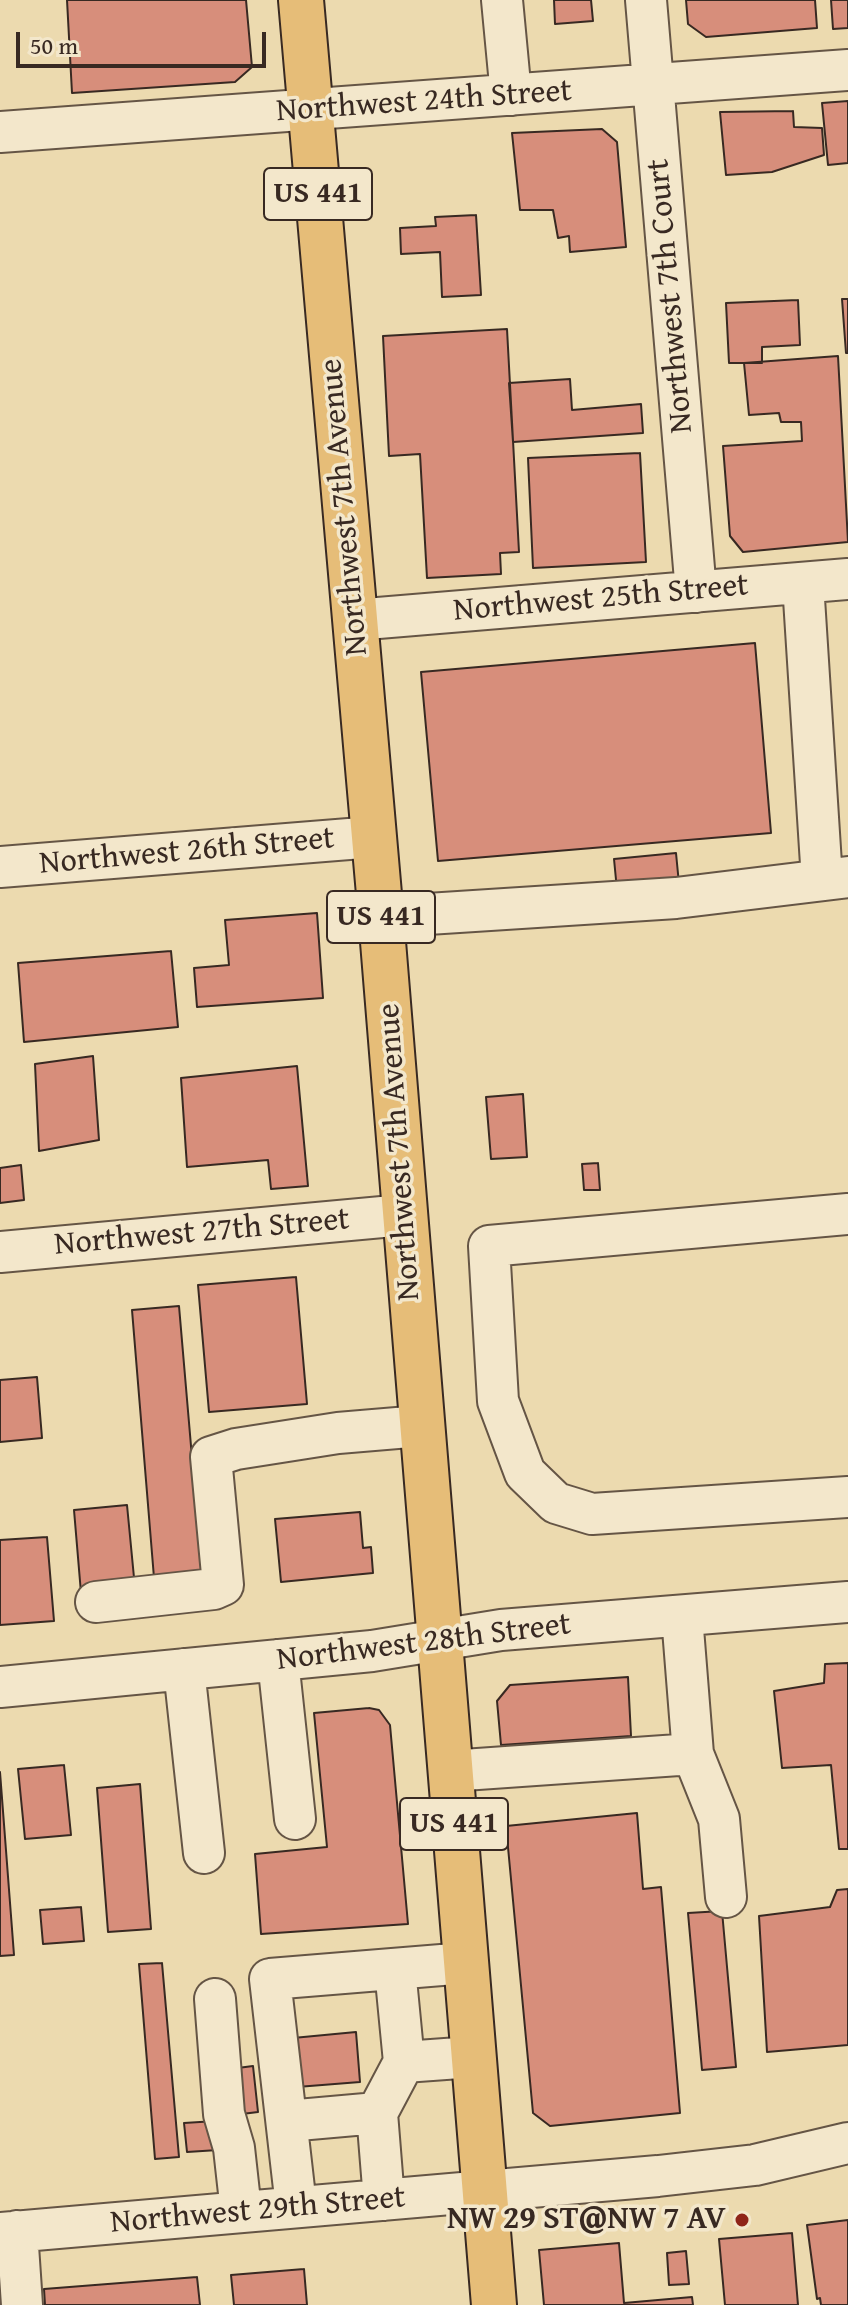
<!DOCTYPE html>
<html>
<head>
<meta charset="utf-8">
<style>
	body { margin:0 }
	#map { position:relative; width:848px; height:2305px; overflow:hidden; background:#ecdaaf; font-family:"Gentium Book Plus",serif }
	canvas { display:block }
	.scale { position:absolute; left:16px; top:32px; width:250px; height:36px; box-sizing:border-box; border:4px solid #382922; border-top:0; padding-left:10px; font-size:24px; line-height:28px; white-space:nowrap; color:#382922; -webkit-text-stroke:6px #f3e7cb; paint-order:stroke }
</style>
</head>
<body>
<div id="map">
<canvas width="848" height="2305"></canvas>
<div class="scale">50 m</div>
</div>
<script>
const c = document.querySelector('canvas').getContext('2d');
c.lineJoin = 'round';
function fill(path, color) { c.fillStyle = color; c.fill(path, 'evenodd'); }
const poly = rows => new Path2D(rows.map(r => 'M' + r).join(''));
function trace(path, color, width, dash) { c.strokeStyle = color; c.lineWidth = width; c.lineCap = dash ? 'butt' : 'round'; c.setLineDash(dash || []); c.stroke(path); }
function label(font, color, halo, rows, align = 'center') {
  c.font = font + ' "Gentium Book Plus",serif'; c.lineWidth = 7; c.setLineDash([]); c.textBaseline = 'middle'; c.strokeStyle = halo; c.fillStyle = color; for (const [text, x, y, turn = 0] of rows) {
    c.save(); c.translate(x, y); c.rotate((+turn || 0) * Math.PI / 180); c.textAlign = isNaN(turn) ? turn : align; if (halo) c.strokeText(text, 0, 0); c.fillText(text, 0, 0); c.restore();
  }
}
const building = poly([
	[67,0,246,0,252,67,235,82,72,93,67,0],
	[554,0,591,0,593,21,555,24,554,0],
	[686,0,815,0,817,28,706,37,688,24,686,0],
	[831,0,848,0,848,28,833,29,831,0],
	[848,101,848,163,828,165,822,103,848,101],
	[793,111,794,127,822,128,824,155,772,172,726,175,720,112,793,111],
	[602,129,617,142,626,247,570,252,569,236,558,238,553,210,520,210,512,133,602,129],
	[476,215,481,295,442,297,440,252,401,254,400,228,436,226,435,217,476,215],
	[842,299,848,299,848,353,846,353,842,299],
	[798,300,800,345,762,347,762,363,729,363,726,303,798,300],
	[507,329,519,552,500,553,501,574,427,578,420,454,389,456,383,336,507,329],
	[838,356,848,542,743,552,730,536,723,446,802,441,801,422,781,422,779,413,749,415,744,363,838,356],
	[570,379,572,410,641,404,643,433,513,442,509,383,570,379],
	[640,453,646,562,533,568,528,458,640,453],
	[755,643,771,833,438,861,421,672,755,643],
	[676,853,679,884,617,890,614,859,676,853],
	[317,913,323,998,197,1007,194,968,229,965,225,920,317,913],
	[171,951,178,1027,24,1042,18,963,171,951],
	[93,1056,99,1140,39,1151,35,1064,93,1056],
	[297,1066,308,1186,271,1189,268,1160,187,1167,181,1078,297,1066],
	[523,1094,527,1157,491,1159,486,1097,523,1094],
	[598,1163,600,1190,584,1190,582,1164,598,1163],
	[21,1165,24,1200,0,1203,0,1168,21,1165],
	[296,1277,307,1404,209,1412,198,1285,296,1277],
	[179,1306,203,1586,155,1590,132,1310,179,1306],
	[37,1377,42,1438,0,1442,0,1380,37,1377],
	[127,1505,135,1588,81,1593,74,1510,127,1505],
	[360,1512,363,1548,371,1547,373,1573,281,1582,275,1519,360,1512],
	[47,1537,54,1621,0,1625,0,1540,47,1537],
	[848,1663,848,1849,839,1849,831,1765,782,1768,774,1691,824,1683,825,1664,848,1663],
	[628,1677,631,1736,501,1745,497,1701,510,1685,628,1677],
	[369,1708,379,1710,390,1725,408,1924,261,1934,255,1854,327,1847,314,1713,369,1708],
	[64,1765,71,1835,25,1839,18,1769,64,1765],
	[0,1772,14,1955,0,1956,0,1772],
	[140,1784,151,1929,108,1932,97,1788,140,1784],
	[637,1813,643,1889,661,1887,680,2113,550,2126,533,2113,506,1826,637,1813],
	[848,1889,848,2045,767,2052,759,1916,830,1907,837,1890,848,1889],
	[81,1907,84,1941,43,1944,40,1910,81,1907],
	[722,1911,736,2067,702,2070,688,1913,722,1911],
	[162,1963,179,2157,155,2159,139,1964,162,1963],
	[356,2032,360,2082,297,2087,293,2038,356,2032],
	[253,2066,258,2112,234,2115,230,2069,253,2066],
	[216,2121,218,2150,187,2152,184,2123,216,2121],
	[848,2220,848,2305,821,2305,820,2298,817,2299,807,2225,848,2220],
	[792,2233,798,2305,725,2305,719,2239,792,2233],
	[619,2243,624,2303,692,2297,693,2305,544,2305,539,2250,619,2243],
	[686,2251,689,2284,669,2285,667,2253,686,2251],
	[304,2269,307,2305,234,2305,231,2275,304,2269],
	[197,2277,200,2305,45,2305,44,2289,197,2277]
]);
fill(building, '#d78e7b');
trace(building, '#382922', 2);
const minor = poly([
	[502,0,511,95],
	[646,0,696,592],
	[0,132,848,70],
	[803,583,822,880],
	[354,620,848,579],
	[0,867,374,837],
	[381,917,676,898,848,877],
	[848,1214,489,1246,498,1401,525,1473,556,1503,592,1514,848,1497],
	[0,1252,404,1215],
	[96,1602,214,1589,223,1585,211,1457,236,1449,338,1433,421,1426],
	[682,1616,693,1754,719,1819,726,1897],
	[278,1660,295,1819],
	[184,1669,204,1853],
	[0,1687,372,1651,501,1630,848,1602],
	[449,1771,693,1754],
	[395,1969,404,2062],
	[215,1999,224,2114,234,2148,241,2211],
	[377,2113,384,2200],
	[287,2121,377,2113,404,2062,473,2057],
	[296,2206,270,1979,466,1963],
	[17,2231,22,2305],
	[0,2233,658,2176,755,2165,848,2143]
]);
const major = poly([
	[301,0,381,917,494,2305]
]);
trace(minor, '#655545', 44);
trace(major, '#382922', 48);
trace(minor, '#f3e7cb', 40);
trace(major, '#e6bd78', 44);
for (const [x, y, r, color] of [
	[742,2220,8,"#8f2418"]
]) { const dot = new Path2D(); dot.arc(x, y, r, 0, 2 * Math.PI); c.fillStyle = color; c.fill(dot); trace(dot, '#f3e7cb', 3); }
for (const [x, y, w] of [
	[318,194,108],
	[381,917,108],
	[454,1824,108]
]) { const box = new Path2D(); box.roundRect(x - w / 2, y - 26, w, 52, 6); c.fillStyle = '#f3e7cb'; c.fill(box); trace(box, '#382922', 2); }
label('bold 30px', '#382922', null, [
	["US 441",318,194],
	["US 441",381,917],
	["US 441",454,1824]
]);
label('32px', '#382922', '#f3e7cb', [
	["Northwest 24th Street",424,102,-4],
	["Northwest 7th Court",671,296,-95],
	["Northwest 7th Avenue",345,507,-95],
	["Northwest 25th Street",601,599,-5],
	["Northwest 26th Street",187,852,-5],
	["Northwest 7th Avenue",400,1152,-94],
	["Northwest 27th Street",202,1233,-5],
	["Northwest 28th Street",424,1643,-7],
	["Northwest 29th Street",258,2211,-5]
]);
label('bold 32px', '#382922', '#f3e7cb', [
	["NW 29 ST@NW 7 AV",726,2220]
], 'right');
</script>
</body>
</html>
